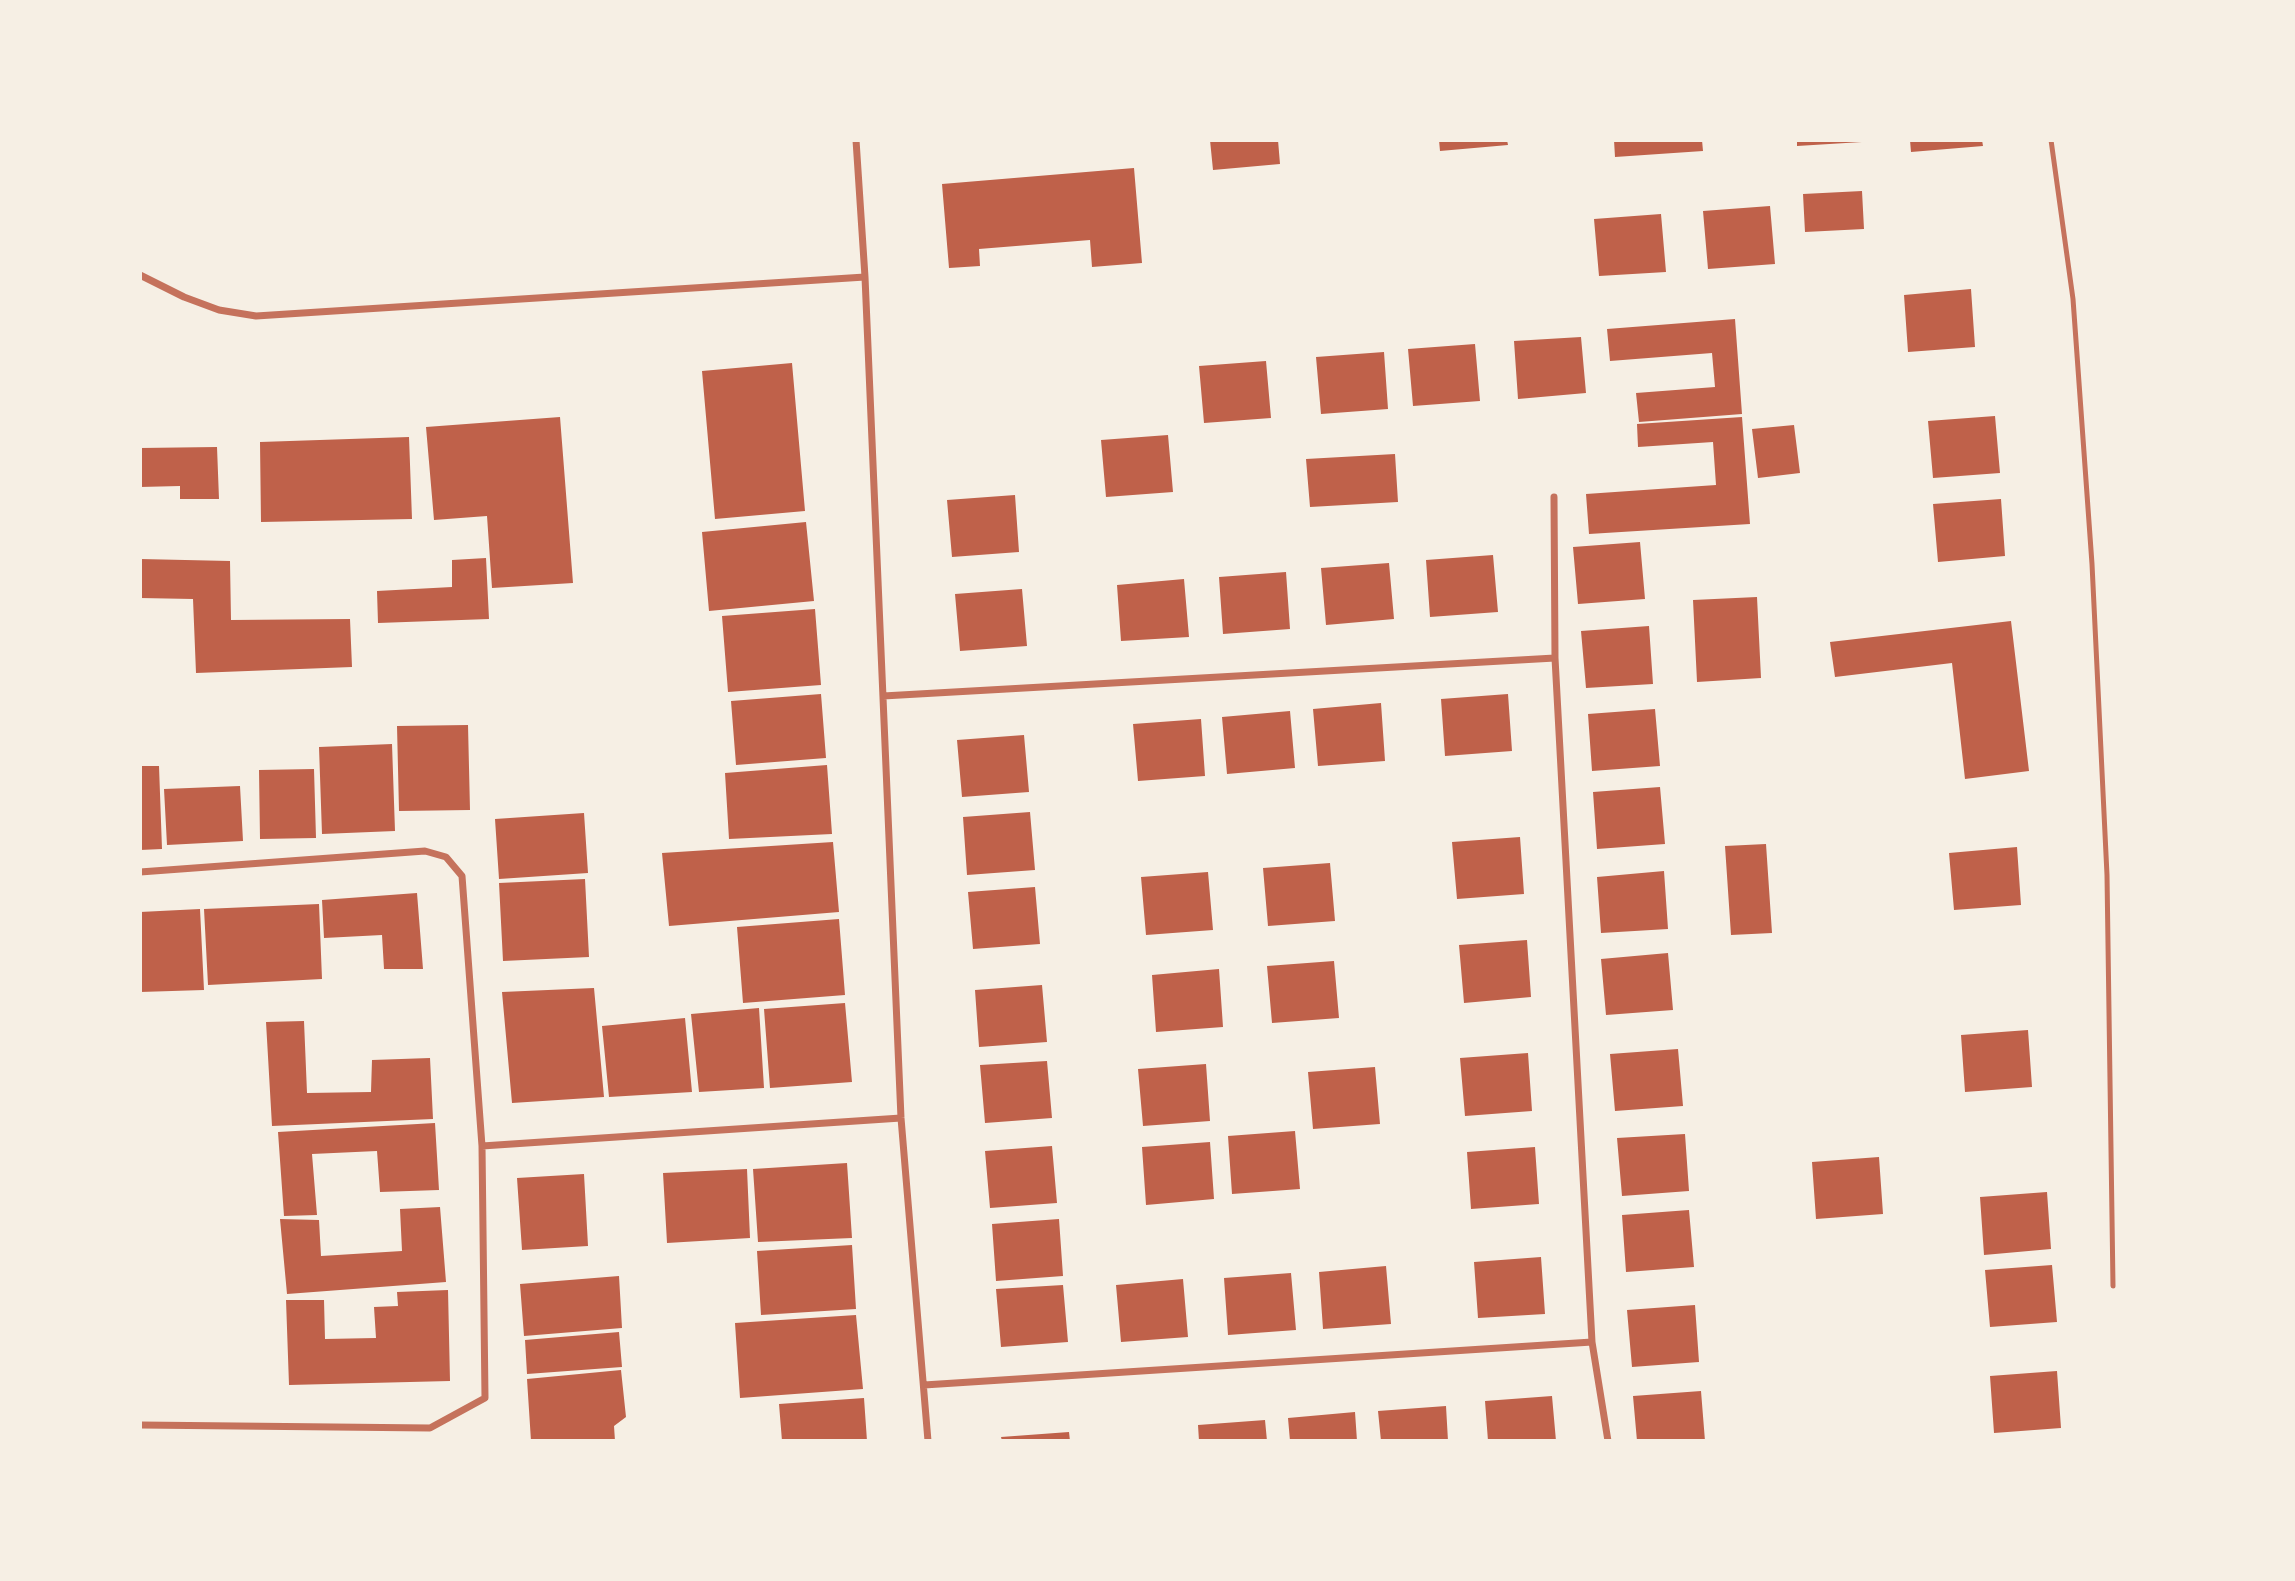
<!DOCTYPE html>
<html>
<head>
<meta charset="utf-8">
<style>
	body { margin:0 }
	#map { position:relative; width:2295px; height:1581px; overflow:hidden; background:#f6efe4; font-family:"DM Sans",sans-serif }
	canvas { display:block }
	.frame { position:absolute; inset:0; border:142px solid #f6efe4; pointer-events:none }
</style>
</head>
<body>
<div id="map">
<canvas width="2295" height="1581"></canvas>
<div class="frame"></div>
</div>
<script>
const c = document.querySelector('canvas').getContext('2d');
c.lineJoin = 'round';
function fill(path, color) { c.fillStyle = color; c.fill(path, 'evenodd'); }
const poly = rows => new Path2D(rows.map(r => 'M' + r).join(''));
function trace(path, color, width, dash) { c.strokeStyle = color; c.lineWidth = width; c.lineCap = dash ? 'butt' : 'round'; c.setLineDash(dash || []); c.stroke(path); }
fill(poly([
	[1210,140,1278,140,1280,164,1213,170],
	[1439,140,1507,140,1508,145,1440,151],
	[1614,140,1702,140,1703,151,1615,157],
	[1797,140,1862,140,1862,142,1797,146],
	[1910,140,1982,140,1983,146,1911,152],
	[1134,168,1142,263,1092,267,1090,240,979,249,980,266,949,268,942,184],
	[1862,191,1864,229,1805,232,1803,194],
	[1770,206,1775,264,1708,269,1703,211],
	[1661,214,1666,272,1599,276,1594,219],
	[1971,289,1975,347,1908,352,1904,295],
	[1735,319,1742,414,1639,422,1636,393,1715,387,1712,353,1610,361,1607,329],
	[1581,337,1586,393,1518,399,1514,341],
	[1475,344,1480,401,1413,406,1408,349],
	[1384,352,1388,409,1321,414,1316,357],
	[1266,361,1271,418,1204,423,1199,366],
	[792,363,805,511,715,519,702,371],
	[1995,416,2000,473,1933,478,1928,421],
	[560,417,573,583,492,588,487,516,434,520,426,427],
	[1742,417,1750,524,1589,534,1586,494,1716,485,1713,442,1638,447,1637,424],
	[1794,425,1800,473,1758,478,1752,429],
	[1168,435,1173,492,1106,497,1101,440],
	[409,437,412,519,261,522,260,442],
	[217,447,219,499,180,499,180,486,140,487,140,448],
	[1395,454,1398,502,1310,507,1306,459],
	[1015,495,1019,552,952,557,947,500],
	[2001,499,2005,556,1938,562,1933,504],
	[806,522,814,601,709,611,702,532],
	[1640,542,1645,599,1578,604,1573,547],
	[1493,555,1498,612,1430,617,1426,560],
	[486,558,489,619,378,623,377,591,452,587,452,560],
	[140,559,230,561,231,620,350,619,352,667,196,673,193,599,140,598],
	[1389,563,1394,619,1326,625,1321,568],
	[1286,572,1290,629,1223,634,1219,577],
	[1184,579,1189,637,1121,641,1117,585],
	[1022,589,1027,646,960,651,955,594],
	[1757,597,1761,678,1697,682,1693,600],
	[815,609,821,685,728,692,722,616],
	[2011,621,2029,771,1965,779,1952,663,1835,677,1830,642],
	[1649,626,1653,684,1586,688,1581,631],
	[821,694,826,758,736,765,731,701],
	[1508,694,1512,751,1445,756,1441,699],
	[1381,703,1385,761,1318,766,1313,709],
	[1655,709,1660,766,1592,771,1588,714],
	[1290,711,1295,768,1227,774,1222,717],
	[1201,719,1205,776,1138,781,1133,724],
	[468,725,470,810,399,811,397,726],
	[1024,735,1029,792,962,797,957,740],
	[392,744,395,831,322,834,319,747],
	[827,765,832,834,729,839,725,773],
	[140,766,159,766,162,849,140,850],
	[314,769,316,838,260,839,259,770],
	[240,786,243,841,167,845,164,789],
	[1660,787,1665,844,1597,849,1593,792],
	[1030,812,1035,870,967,875,963,817],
	[584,813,588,873,499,879,495,819],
	[1520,837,1524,894,1457,899,1452,842],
	[833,842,839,912,669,926,662,853],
	[1766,844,1772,933,1731,935,1725,846],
	[2017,847,2021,905,1954,910,1949,853],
	[1330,863,1335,921,1268,926,1263,868],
	[1664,871,1668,929,1601,933,1597,877],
	[1208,872,1213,930,1146,935,1141,877],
	[585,879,589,957,503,961,499,883],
	[1035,887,1040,944,973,949,968,892],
	[417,893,423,969,384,969,382,935,324,938,322,900],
	[319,904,322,979,208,985,204,909],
	[200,909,204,990,140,992,140,912],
	[839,919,845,995,743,1003,737,927],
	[1527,940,1531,997,1464,1003,1459,945],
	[1668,953,1673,1010,1606,1015,1601,959],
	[1334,961,1339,1018,1272,1023,1267,966],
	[1219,969,1223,1027,1156,1032,1152,975],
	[1042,985,1047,1042,979,1047,975,990],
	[594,988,604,1097,512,1103,502,992],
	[845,1003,852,1082,770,1088,764,1009],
	[759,1008,764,1088,699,1092,691,1014],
	[685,1018,692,1092,609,1097,602,1026],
	[304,1021,307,1093,371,1092,372,1060,430,1058,433,1119,272,1126,266,1022],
	[2028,1030,2032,1087,1965,1092,1961,1035],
	[1678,1049,1683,1106,1615,1111,1610,1054],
	[1528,1053,1532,1111,1465,1116,1460,1058],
	[1047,1061,1052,1118,985,1123,980,1065],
	[1206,1064,1210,1121,1143,1126,1138,1069],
	[1375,1067,1380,1124,1313,1129,1308,1072],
	[435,1123,439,1190,380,1192,377,1151,312,1154,317,1215,284,1216,278,1132],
	[1295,1131,1300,1189,1232,1194,1228,1136],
	[1685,1134,1689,1191,1622,1196,1617,1138],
	[1210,1142,1214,1199,1146,1205,1142,1147],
	[1052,1146,1057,1203,990,1208,985,1151],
	[1535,1147,1539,1204,1471,1209,1467,1152],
	[1879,1157,1883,1214,1816,1219,1812,1162],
	[847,1163,852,1238,758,1242,753,1169],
	[747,1169,750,1238,667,1243,663,1173],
	[584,1174,588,1246,522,1250,517,1178],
	[2047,1192,2051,1249,1984,1255,1980,1197],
	[440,1207,446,1282,287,1294,280,1219,319,1220,321,1256,402,1251,400,1209],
	[1689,1210,1694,1267,1626,1272,1622,1215],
	[1059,1219,1063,1276,996,1281,992,1224],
	[852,1245,856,1309,761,1315,757,1251],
	[1541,1257,1545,1314,1478,1318,1474,1262],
	[2052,1265,2057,1322,1990,1327,1985,1270],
	[1386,1266,1391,1324,1323,1329,1319,1272],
	[1291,1273,1296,1330,1228,1335,1224,1278],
	[619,1276,622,1328,524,1336,520,1284],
	[1183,1279,1188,1337,1121,1342,1116,1285],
	[1063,1285,1068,1342,1001,1347,996,1289],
	[448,1290,450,1381,289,1385,286,1300,324,1300,325,1339,376,1338,374,1307,398,1306,397,1292],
	[1695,1305,1699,1362,1632,1367,1627,1310],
	[856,1315,863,1389,740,1398,735,1323],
	[619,1332,622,1367,527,1374,525,1340],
	[621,1370,626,1417,614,1426,615,1441,531,1441,527,1379],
	[2057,1371,2061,1428,1994,1433,1990,1376],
	[1701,1391,1705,1441,1637,1441,1633,1396],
	[1552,1396,1556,1441,1488,1441,1485,1401],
	[864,1398,867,1441,782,1441,779,1404],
	[1446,1406,1448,1441,1381,1441,1378,1411],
	[1355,1412,1357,1441,1290,1441,1288,1418],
	[1265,1420,1267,1441,1199,1441,1198,1425],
	[1069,1432,1070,1441,1002,1441,1001,1437]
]), '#bf614a');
trace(poly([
	[2051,140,2073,299,2092,564,2107,875,2113,1286]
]), '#c5725c', 5);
trace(poly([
	[856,140,865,277,901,1118,928,1441],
	[140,275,184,297,219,310,256,316,865,277],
	[1554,497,1555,658,1592,1342,1608,1441],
	[883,696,1555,658],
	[140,872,425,851,446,857,462,876,482,1146,485,1398,430,1428,140,1425],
	[482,1146,901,1118],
	[924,1385,1592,1342]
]), '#c5725c', 7);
</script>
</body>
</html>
